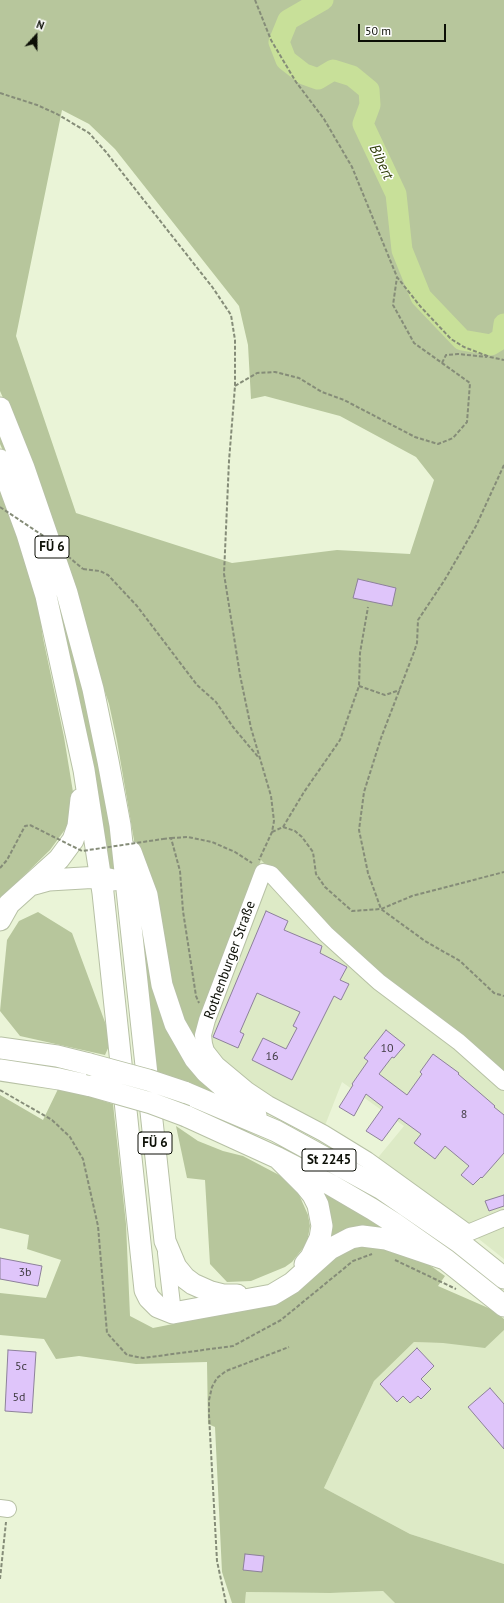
<!DOCTYPE html>
<html>
<head>
<meta charset="utf-8">
<style>
	body { margin:0 }
	#map { position:relative; width:504px; height:1603px; overflow:hidden; background:#eaf4d7; font-family:"PT Sans",sans-serif }
	canvas { display:block }
	.north { position:absolute; left:16px; top:16px; width:40px; height:40px; -webkit-text-stroke:3px #fff; paint-order:stroke; rotate:21deg; font-size:11px; font-weight:700; line-height:16px; text-align:center; color:#0c0f06 }
	.north::after { content:''; display:block; margin:auto; width:14px; height:18px; background:#0c0f06; clip-path:polygon(50% 0,100% 100%,50% 72%,0 100%) }
	.scale { position:absolute; left:358px; top:24px; width:88px; height:18px; box-sizing:border-box; border:2px solid #0c0f06; border-top:0; padding-left:5px; font-size:12px; line-height:14px; white-space:nowrap; color:#0c0f06; -webkit-text-stroke:3px #fff; paint-order:stroke }
</style>
</head>
<body>
<div id="map">
<canvas width="504" height="1603"></canvas>
<div class="north">N</div>
<div class="scale">50 m</div>
</div>
<script>
const c = document.querySelector('canvas').getContext('2d');
c.lineJoin = 'round';
function fill(path, color) { c.fillStyle = color; c.fill(path, 'evenodd'); }
const poly = rows => new Path2D(rows.map(r => 'M' + r).join(''));
function trace(path, color, width, dash) { c.strokeStyle = color; c.lineWidth = width; c.lineCap = dash ? 'butt' : 'round'; c.setLineDash(dash || []); c.stroke(path); }
function label(font, color, halo, rows, align = 'center') {
  c.font = font + ' "PT Sans",sans-serif'; c.lineWidth = 3; c.setLineDash([]); c.textBaseline = 'middle'; c.strokeStyle = halo; c.fillStyle = color; for (const [text, x, y, turn = 0] of rows) {
    c.save(); c.translate(x, y); c.rotate((+turn || 0) * Math.PI / 180); c.textAlign = isNaN(turn) ? turn : align; if (halo) c.strokeText(text, 0, 0); c.fillText(text, 0, 0); c.restore();
  }
}
fill(poly([
	[261,860,317,917,504,1077,504,1259,403,1179,376,1160,404,1126,342,1082,324,1128,250,1086,198,1034],
	[504,1330,504,1564,410,1534,324,1488,374,1381,414,1342,443,1343],
	[383,1591,395,1603,245,1603,246,1592,330,1593]
]), '#ddeac6');
fill(poly([
	[0,0,504,0,504,1077,390,982,317,917,261,860,198,1034,199,1045,186,1036,135,846,117,741,109,704,18,432,0,391],
	[62,110,89,124,115,149,239,306,248,345,251,399,265,396,340,416,416,457,434,480,410,554,337,550,232,563,76,513,16,336],
	[0,424,15,459,81,669,119,869,111,876,8,462,0,444],
	[0,479,36,589,43,638,64,737,73,792,72,820,50,850,0,899],
	[136,889,158,985,234,1102,183,1081,157,1072],
	[38,912,72,933,109,1033,109,1046,105,1055,20,1036,0,1011,7,940,19,921],
	[59,1087,113,1104,126,1224,130,1316,153,1328,243,1310,353,1242,408,1250,445,1276,438,1286,493,1310,504,1319,504,1330,485,1348,443,1343,414,1342,374,1381,324,1488,410,1534,504,1564,504,1603,395,1603,383,1591,330,1593,246,1592,245,1603,232,1603,222,1572,215,1427,208,1424,207,1362,136,1364,79,1356,56,1359,44,1339,0,1335,0,1293,46,1298,61,1260,27,1249,29,1235,0,1228,0,1095,43,1120],
	[176,1126,198,1141,223,1151,243,1156,281,1176,297,1190,308,1215,310,1226,307,1243,292,1262,285,1267,251,1281,227,1282,210,1264,205,1180,187,1178],
	[315,1187,393,1232,330,1243]
]), '#b7c69c');
trace(poly([
	[323,0,288,20,279,42,286,60,304,74,318,79,333,70,352,76,369,90,370,105,363,124,396,194,402,250,421,297,462,340,491,345,502,338,504,324]
]), '#c8e099', 21);
const building = poly([
	[358,579,396,588,392,606,353,598,358,579],
	[266,911,288,921,284,930,322,946,320,953,347,967,340,980,349,984,341,1000,334,996,292,1080,252,1060,263,1038,286,1049,297,1028,293,1026,300,1012,257,993,240,1032,244,1034,238,1048,213,1037,266,911],
	[386,1030,405,1045,394,1058,392,1057,379,1074,407,1095,422,1074,420,1072,433,1054,459,1073,458,1074,495,1106,494,1107,504,1115,504,1153,482,1178,481,1177,473,1185,461,1175,469,1166,445,1146,435,1159,414,1143,421,1134,399,1118,382,1141,366,1131,383,1107,366,1094,354,1116,339,1107,353,1085,352,1084,368,1061,364,1058,386,1030],
	[504,1195,504,1206,489,1211,485,1201,504,1195],
	[0,1258,42,1266,38,1286,0,1279,0,1258],
	[417,1348,434,1366,421,1379,431,1389,421,1399,418,1396,410,1403,403,1396,397,1402,380,1384,417,1348],
	[8,1350,36,1352,32,1413,5,1411,8,1350],
	[490,1388,504,1404,504,1449,468,1407,490,1388],
	[245,1554,264,1556,262,1572,243,1570,245,1554]
]);
fill(building, '#dfc5fa');
trace(building, '#8d819a', 1);
const minor = poly([
	[468,1233,367,1160,323,1133,268,1104,247,1090,217,1065,206,1051,204,1044,203,1035,207,1020,263,872,271,874,326,934,379,982,459,1042,504,1082],
	[461,1239,468,1233,504,1218],
	[166,1253,173,1313],
	[0,1508,8,1509]
]);
const major = poly([
	[0,408,24,468,67,593,93,689,108,761,120,825,165,1241,176,1267,185,1278,193,1284,211,1292,223,1295,237,1295],
	[0,460,27,534,46,596,84,770,103,893,143,1271,145,1290,149,1298,158,1307,173,1313,272,1295,292,1283,330,1249,351,1238,362,1236,386,1239,445,1259],
	[131,852,147,895,162,985,175,1024,195,1059,206,1072,256,1115],
	[31,885,49,880,100,877,113,880],
	[0,920,9,904,59,859,73,840,78,826,81,799],
	[0,1048,57,1056,89,1064],
	[0,1070,59,1079,91,1086],
	[184,1092,276,1131,382,1189,459,1242,504,1278],
	[186,1116,278,1158,331,1185,372,1209,394,1223,445,1259,504,1306],
	[278,1158,305,1185,313,1195,318,1205,322,1226,320,1238,311,1257,305,1264]
]);
trace(minor, '#b7c1a5', 18);
trace(major, '#b7c1a5', 23);
trace(poly([
	[255,0,271,40,296,82,324,119,352,167,397,277,420,306,451,339,464,347,490,357,504,360],
	[0,93,37,105,57,114,89,133,106,152,213,288,231,315,235,340,235,386,229,461,224,574,240,675,251,728,271,796,274,821,272,832,259,860],
	[442,363,446,355,458,354,487,357],
	[235,386,257,373,275,372,299,378,322,392,344,400,415,437,438,444,453,438,467,422,470,383,414,343,393,305,397,277],
	[504,465,476,526,444,581,418,620,417,643,414,652,381,738,364,792,359,830,368,873,381,909,425,941,460,961,494,993,504,996],
	[83,569,100,571,108,575,137,606,197,685,216,702,233,727,259,758],
	[359,686,385,695,400,690],
	[283,827,295,831,302,837,313,852,316,874,325,887,352,911,381,909,412,896,504,872],
	[272,832,283,827,304,792,340,740,359,686,360,653,368,607],
	[171,838,188,837,212,842,235,852,252,863],
	[163,839,171,838,180,871,183,911,196,996,199,1003],
	[0,868,7,860,25,826,30,825],
	[0,1090,52,1120,70,1137,83,1159,98,1226,107,1333,127,1355,143,1358,233,1346,281,1320,353,1261,372,1254],
	[395,1260,456,1289],
	[0,1579,6,1522],
	[226,1603,217,1561,209,1415,209,1400,212,1387,217,1378,226,1371,289,1347]
]), '#858c78', 2, [4, 2]);
trace(minor, '#fff', 16);
trace(major, '#fff', 21);
const majorBridge = poly([
	[89,1064,148,1080,184,1092],
	[91,1086,151,1103,186,1116]
]);
trace(majorBridge, '#b7c1a5', 23, []);
trace(poly([
	[0,507,45,537,83,569],
	[30,825,82,851,163,839]
]), '#858c78', 2, [4, 2]);
trace(majorBridge, '#fff', 21);
label('12px', '#413c43', null, [
	["10",387,1049],
	["16",272,1057],
	["8",464,1115],
	["3b",25,1273],
	["5c",21,1367],
	["5d",19,1398]
]);
for (const [x, y, w] of [
	[52,547,34],
	[155,1143,34],
	[329,1160,54]
]) { const box = new Path2D(); box.roundRect(x - w / 2, y - 11, w, 22, 3); c.fillStyle = '#fff'; c.fill(box); trace(box, '#0c0f06', 1); }
label('bold 13px', '#0c0f06', null, [
	["FÜ 6",52,547],
	["FÜ 6",155,1143],
	["St 2245",329,1160]
]);
label('14px', '#0c0f06', '#fff', [
	["Rothenburger Straße",230,960,-70]
]);
label('italic 15px', '#313f0a', '#fff', [
	["Bibert",381,162,65]
]);
</script>
</body>
</html>
